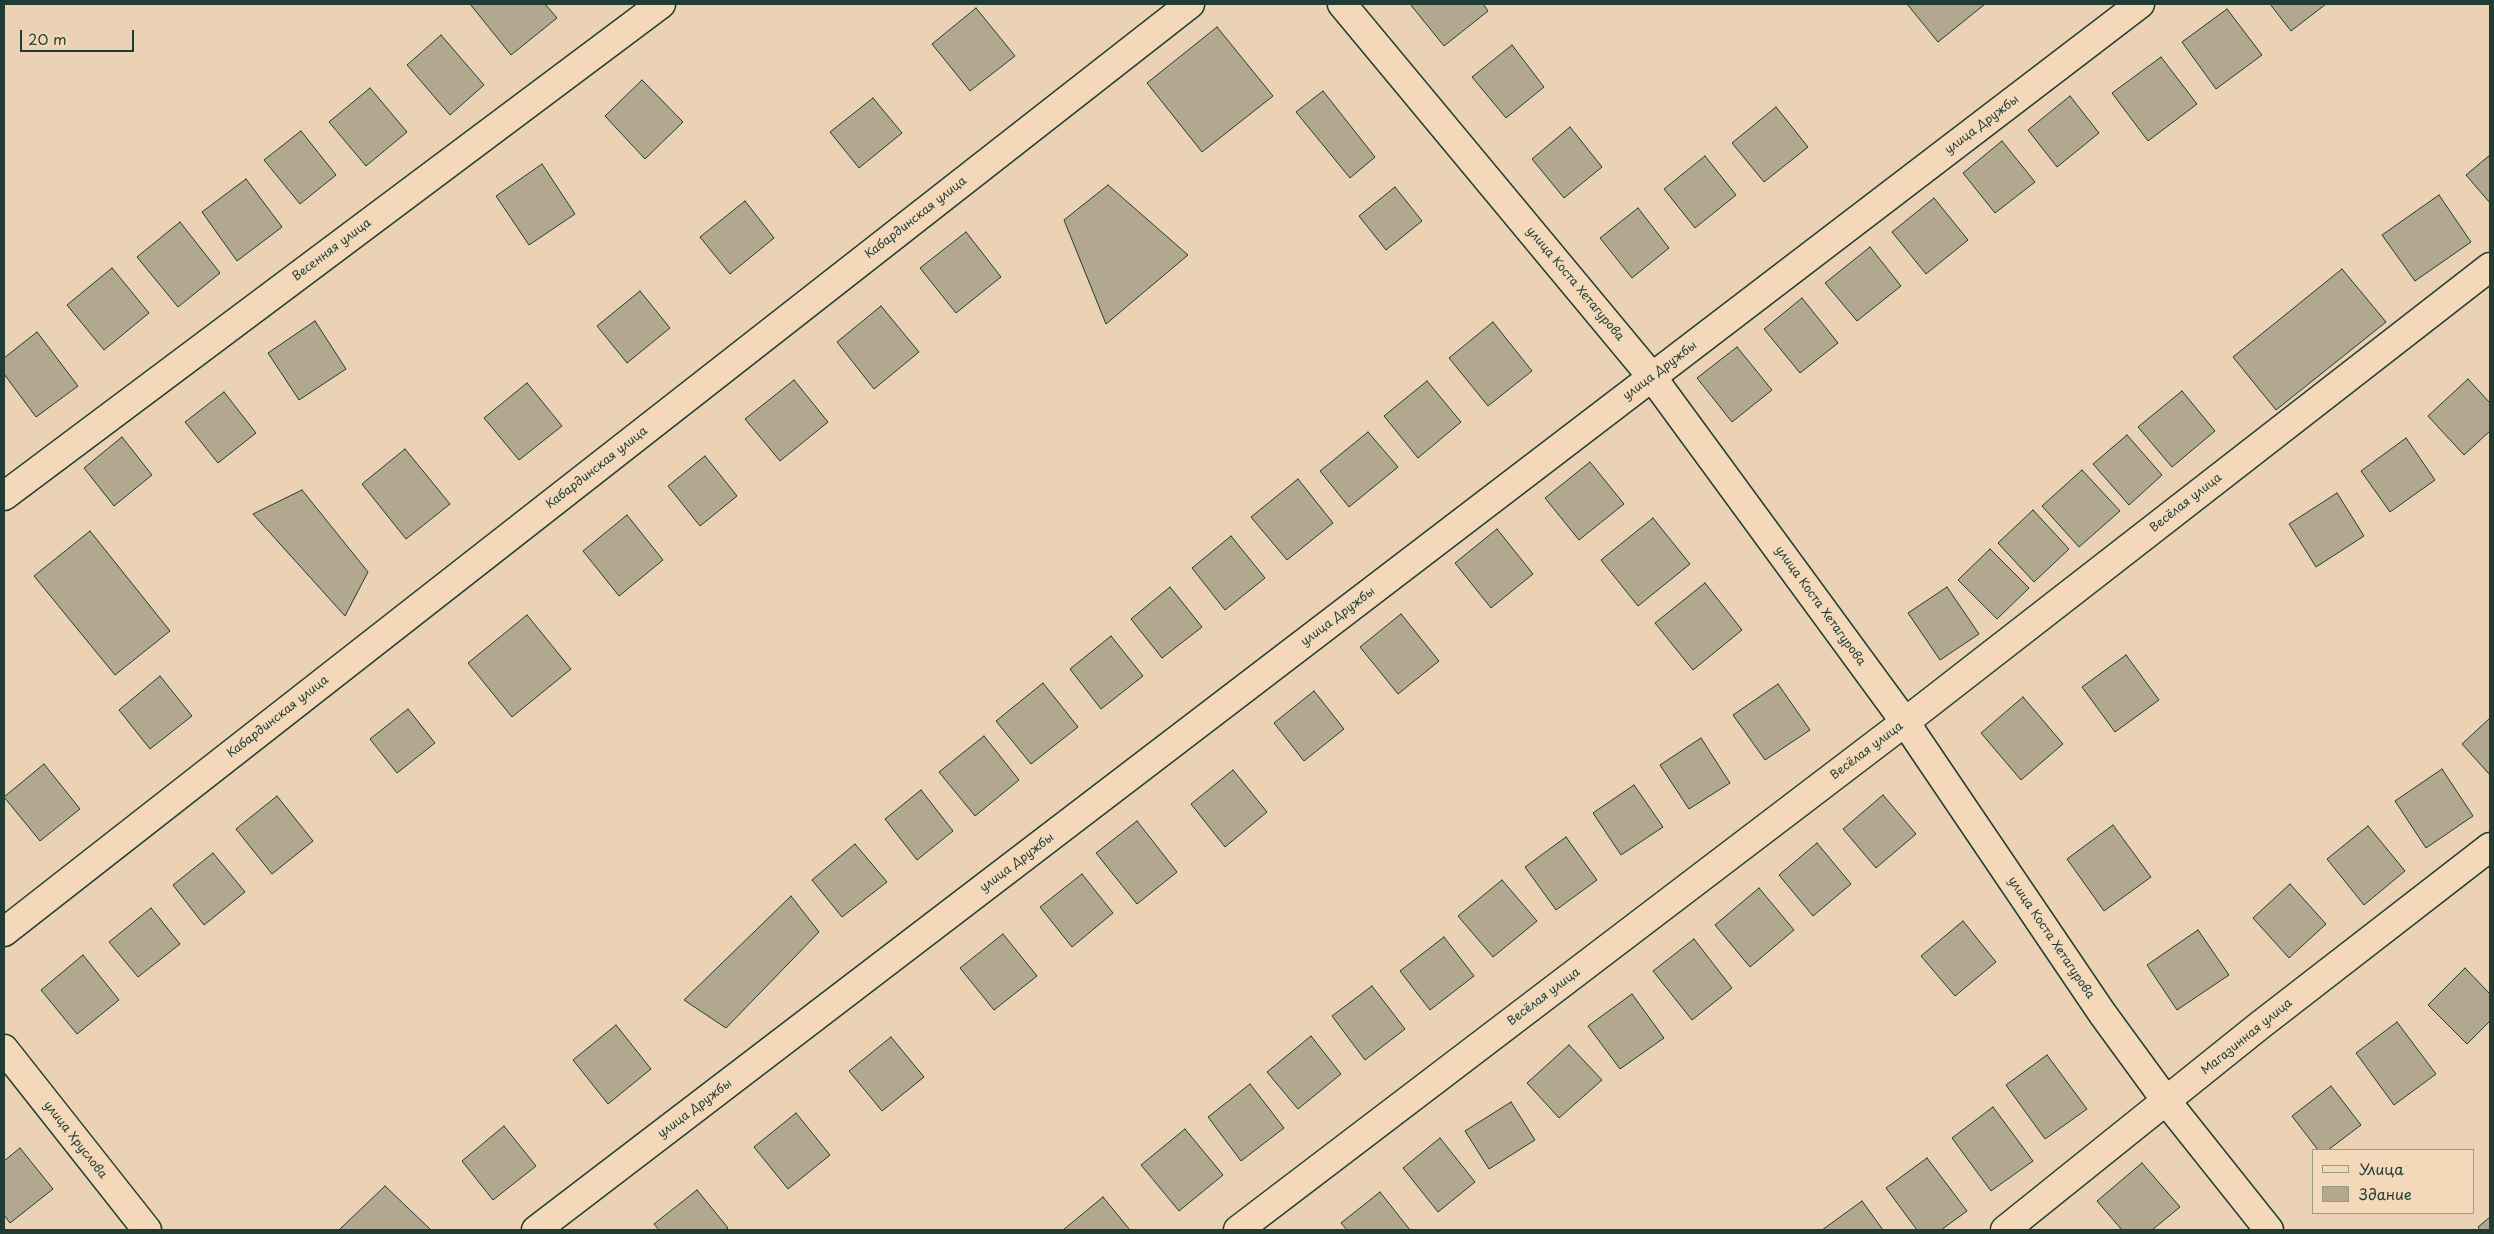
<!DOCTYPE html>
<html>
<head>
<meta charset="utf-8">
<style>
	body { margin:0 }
	#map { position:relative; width:2494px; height:1234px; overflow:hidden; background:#ebd2b5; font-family:"Playpen Sans",sans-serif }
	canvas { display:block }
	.frame { position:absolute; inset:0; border:5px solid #1f3d34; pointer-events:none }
	.legend { position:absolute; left:2312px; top:1149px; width:162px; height:65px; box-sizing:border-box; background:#f3d8ba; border:1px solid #9e9a84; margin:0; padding:6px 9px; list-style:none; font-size:15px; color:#1f3d34 }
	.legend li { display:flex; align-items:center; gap:10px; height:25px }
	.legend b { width:25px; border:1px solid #9e9a84 }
	.scale { position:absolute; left:20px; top:30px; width:114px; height:22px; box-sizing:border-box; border:2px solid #1f3d34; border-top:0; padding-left:6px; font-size:15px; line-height:18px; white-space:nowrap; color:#1f3d34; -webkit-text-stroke:4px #f3d8ba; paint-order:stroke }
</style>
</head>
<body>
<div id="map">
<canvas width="2494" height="1234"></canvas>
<div class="frame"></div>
<ul class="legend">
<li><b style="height:6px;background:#f3d8ba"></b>Улица</li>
<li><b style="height:14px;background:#b2a890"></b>Здание</li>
</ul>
<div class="scale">20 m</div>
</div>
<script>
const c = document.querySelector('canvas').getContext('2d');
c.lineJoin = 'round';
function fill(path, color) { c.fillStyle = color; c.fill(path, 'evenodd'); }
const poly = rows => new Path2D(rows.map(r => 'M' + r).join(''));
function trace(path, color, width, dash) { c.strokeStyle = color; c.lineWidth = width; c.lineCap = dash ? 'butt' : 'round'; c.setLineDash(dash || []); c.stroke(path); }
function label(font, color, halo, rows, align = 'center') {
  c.font = font + ' "Playpen Sans",sans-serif'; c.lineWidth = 5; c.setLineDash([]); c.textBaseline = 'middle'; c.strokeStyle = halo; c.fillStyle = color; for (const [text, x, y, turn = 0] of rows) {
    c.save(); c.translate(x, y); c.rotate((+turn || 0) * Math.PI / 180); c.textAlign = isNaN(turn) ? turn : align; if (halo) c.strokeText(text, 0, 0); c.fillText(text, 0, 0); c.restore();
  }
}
const building = poly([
	[470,4,545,4,557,18,511,55,470,4],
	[1410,4,1483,4,1488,11,1444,46,1410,4],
	[1907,4,1985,4,1938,42,1907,4],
	[2270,4,2326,4,2291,31,2270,4],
	[976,8,1015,56,970,91,932,44,976,8],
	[2227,9,2262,55,2216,89,2182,42,2227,9],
	[1217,27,1273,96,1202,152,1147,83,1217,27],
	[441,35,484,85,450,115,407,65,441,35],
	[1512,45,1544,87,1506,118,1472,77,1512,45],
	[2161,57,2197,104,2148,141,2112,93,2161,57],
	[642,80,683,122,645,159,605,116,642,80],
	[370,88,407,132,366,166,329,122,370,88],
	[1323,91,1375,157,1350,178,1296,112,1323,91],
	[2070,96,2099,133,2057,167,2028,130,2070,96],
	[873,98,902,133,859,168,830,132,873,98],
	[1776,107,1808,147,1764,182,1732,143,1776,107],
	[1570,127,1602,167,1564,198,1532,159,1570,127],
	[301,131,336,175,300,204,264,160,301,131],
	[2002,141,2035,182,1995,213,1963,173,2002,141],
	[2490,155,2490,203,2466,175,2490,155],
	[1705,156,1736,195,1695,228,1664,189,1705,156],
	[542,164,575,214,529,245,496,196,542,164],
	[246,179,282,227,237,261,202,212,246,179],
	[1108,185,1188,255,1106,324,1064,220,1108,185],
	[1395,187,1422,221,1386,250,1359,216,1395,187],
	[2439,195,2471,242,2415,281,2382,235,2439,195],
	[1934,198,1968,240,1926,274,1892,232,1934,198],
	[745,201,774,238,730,274,700,237,745,201],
	[1638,208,1669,248,1632,278,1600,238,1638,208],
	[180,222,220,273,178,307,137,257,180,222],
	[966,232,1001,277,956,313,920,268,966,232],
	[1870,247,1901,286,1857,321,1825,283,1870,247],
	[112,268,149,313,104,350,67,305,112,268],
	[2342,269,2386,322,2276,410,2233,357,2342,269],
	[640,291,670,328,627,363,597,326,640,291],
	[1802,298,1838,343,1800,373,1764,329,1802,298],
	[881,306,919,352,874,389,837,342,881,306],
	[315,321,346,369,299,400,268,353,315,321],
	[1493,322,1532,371,1488,406,1449,358,1493,322],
	[37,332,78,386,36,417,4,374,4,358,37,332],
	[1737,347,1772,390,1732,422,1697,378,1737,347],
	[2468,379,2490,403,2490,431,2464,455,2428,416,2468,379],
	[794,380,828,422,780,461,745,419,794,380],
	[1427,381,1461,422,1418,458,1384,416,1427,381],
	[527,383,562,426,519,460,484,418,527,383],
	[2182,391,2215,431,2172,467,2138,427,2182,391],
	[224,392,256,433,218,463,185,422,224,392],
	[1368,432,1398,467,1349,507,1320,471,1368,432],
	[2127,435,2162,475,2129,505,2093,464,2127,435],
	[122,437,152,475,114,506,84,468,122,437],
	[2406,438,2435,480,2390,512,2361,471,2406,438],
	[405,449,450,504,406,539,362,484,405,449],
	[705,456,737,496,700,526,668,486,705,456],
	[1590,462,1624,504,1579,540,1545,498,1590,462],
	[2082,470,2120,511,2079,547,2042,506,2082,470],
	[1298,479,1333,523,1287,560,1251,517,1298,479],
	[302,490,368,572,345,616,253,514,302,490],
	[2337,493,2364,536,2316,567,2289,524,2337,493],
	[2033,510,2069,549,2034,582,1998,543,2033,510],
	[627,515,663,560,619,596,583,551,627,515],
	[1653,518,1690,564,1638,606,1601,560,1653,518],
	[1497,529,1533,574,1491,608,1455,563,1497,529],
	[90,531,170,631,115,675,34,576,90,531],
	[1231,536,1265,578,1225,610,1192,568,1231,536],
	[1990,549,2029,588,1997,619,1958,580,1990,549],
	[1705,583,1742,630,1693,670,1655,623,1705,583],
	[1170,587,1202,627,1162,658,1131,619,1170,587],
	[1947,587,1979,634,1940,660,1908,613,1947,587],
	[1401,614,1439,661,1398,694,1360,647,1401,614],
	[527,615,571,669,512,717,468,663,527,615],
	[1111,636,1143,676,1101,709,1070,669,1111,636],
	[2126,655,2159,700,2115,732,2082,687,2126,655],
	[160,676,192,716,150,749,119,710,160,676],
	[1043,683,1078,727,1031,764,996,721,1043,683],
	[1778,684,1810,730,1765,760,1733,715,1778,684],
	[1314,691,1344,729,1304,761,1274,723,1314,691],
	[2023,697,2063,744,2021,780,1981,733,2023,697],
	[408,709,435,743,397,773,370,739,408,709],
	[2490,718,2490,775,2462,744,2490,718],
	[984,736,1019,780,975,816,939,772,984,736],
	[1701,738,1730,783,1689,809,1660,765,1701,738],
	[44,764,80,809,40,841,4,797,44,764],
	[2442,769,2473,816,2426,848,2395,801,2442,769],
	[1233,770,1267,812,1225,847,1191,804,1233,770],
	[1634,785,1663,827,1621,855,1593,813,1634,785],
	[921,790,953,831,917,860,885,819,921,790],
	[1883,795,1916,834,1876,868,1843,829,1883,795],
	[277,796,313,841,272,874,236,829,277,796],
	[1137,821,1177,872,1137,904,1096,853,1137,821],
	[2113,825,2151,877,2104,911,2067,859,2113,825],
	[2368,826,2405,871,2364,905,2327,859,2368,826],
	[1566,837,1597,880,1556,910,1525,867,1566,837],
	[1817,843,1851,884,1813,916,1779,875,1817,843],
	[855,844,887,882,842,917,812,880,855,844],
	[213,853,245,892,204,925,173,885,213,853],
	[1082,874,1113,913,1072,947,1040,907,1082,874],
	[1502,880,1537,921,1493,957,1458,916,1502,880],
	[2290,884,2326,924,2289,958,2253,918,2290,884],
	[1759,888,1794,930,1750,967,1715,925,1759,888],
	[791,896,819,932,726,1028,684,1000,791,896],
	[151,908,180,944,138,977,109,942,151,908],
	[1963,921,1996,962,1955,996,1921,956,1963,921],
	[2198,930,2229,975,2177,1010,2147,965,2198,930],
	[1003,934,1037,976,994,1010,960,968,1003,934],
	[1444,937,1474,976,1430,1010,1400,971,1444,937],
	[1694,939,1732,988,1692,1020,1653,971,1694,939],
	[83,955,119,1000,77,1034,41,990,83,955],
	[2465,968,2490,994,2490,1021,2467,1044,2428,1005,2465,968],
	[1372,986,1405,1029,1365,1060,1332,1016,1372,986],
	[1632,994,1664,1038,1620,1069,1588,1026,1632,994],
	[2397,1022,2436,1074,2394,1105,2356,1053,2397,1022],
	[616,1025,651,1069,608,1104,573,1060,616,1025],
	[1311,1036,1341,1074,1298,1109,1267,1072,1311,1036],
	[891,1037,924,1077,882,1111,849,1071,891,1037],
	[1569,1045,1602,1080,1559,1118,1527,1083,1569,1045],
	[2047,1055,2087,1109,2045,1139,2006,1085,2047,1055],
	[1250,1084,1284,1128,1241,1161,1208,1117,1250,1084],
	[2331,1086,2361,1125,2328,1150,2318,1150,2292,1116,2331,1086],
	[1511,1102,1535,1140,1489,1169,1465,1131,1511,1102],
	[1993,1107,2033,1161,1991,1191,1952,1138,1993,1107],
	[796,1113,830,1155,788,1189,754,1147,796,1113],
	[504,1126,536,1166,493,1200,462,1161,504,1126],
	[1185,1129,1223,1175,1179,1211,1141,1165,1185,1129],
	[1440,1138,1475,1182,1438,1212,1403,1168,1440,1138],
	[20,1148,53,1189,10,1223,4,1215,4,1161,20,1148],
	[1927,1158,1967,1211,1941,1230,1917,1230,1886,1188,1927,1158],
	[2142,1163,2180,1207,2152,1230,2122,1230,2097,1201,2142,1163],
	[385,1186,431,1230,339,1230,385,1186],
	[697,1190,728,1228,725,1230,659,1230,654,1224,697,1190],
	[1380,1192,1410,1230,1347,1230,1341,1223,1380,1192],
	[1103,1197,1130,1230,1063,1230,1103,1197],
	[1862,1201,1883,1230,1822,1230,1862,1201],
	[2490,1217,2490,1230,2480,1230,2478,1227,2490,1217]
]);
fill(building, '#b2a890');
trace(building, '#1f3d34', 1);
const minor = poly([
	[1342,4,1652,377,1905,722,2102,1013,2167,1102,2269,1230],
	[4,496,661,4],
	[4,932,1190,4],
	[4,1049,147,1230],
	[536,1230,2140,4],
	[1238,1230,1905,722,2490,267],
	[2005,1230,2259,1026,2490,847]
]);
trace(minor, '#1f3d34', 31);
trace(minor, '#f3d8ba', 28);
label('12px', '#1f3d34', '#f3d8ba', [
	["улица Дружбы",1982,125,-37],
	["Кабардинская улица",916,218,-38],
	["Весенняя улица",332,250,-37],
	["улица Коста Хетагурова",1575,284,50],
	["улица Дружбы",1660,371,-37],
	["Кабардинская улица",597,468,-38],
	["Весёлая улица",2186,503,-38],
	["улица Коста Хетагурова",1820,606,54],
	["улица Дружбы",1338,617,-37],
	["Кабардинская улица",278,717,-38],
	["Весёлая улица",1867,751,-37],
	["улица Дружбы",1017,863,-37],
	["улица Коста Хетагурова",2051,938,56],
	["Весёлая улица",1544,997,-37],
	["Магазинная улица",2247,1037,-39],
	["улица Дружбы",695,1109,-37],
	["улица Хруслова",75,1140,52]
]);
</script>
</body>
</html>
